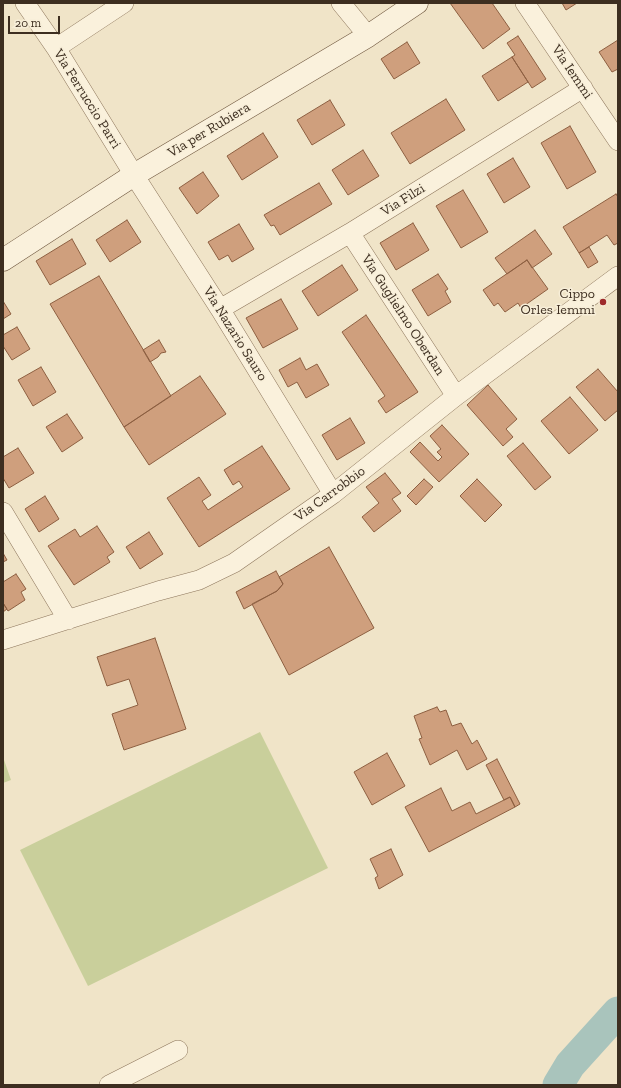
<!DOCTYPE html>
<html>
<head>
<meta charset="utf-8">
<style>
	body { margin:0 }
	#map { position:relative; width:621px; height:1088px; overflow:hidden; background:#f0e4c8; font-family:"Zilla Slab",serif }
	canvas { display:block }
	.frame { position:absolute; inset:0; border:4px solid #3d2e20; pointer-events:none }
	.scale { position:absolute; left:8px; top:16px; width:52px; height:18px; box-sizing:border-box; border:2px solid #3d2e20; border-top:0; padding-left:5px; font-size:12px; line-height:14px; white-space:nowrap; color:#3d2e20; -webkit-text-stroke:3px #f7eed8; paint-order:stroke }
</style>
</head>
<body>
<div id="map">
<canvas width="621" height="1088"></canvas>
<div class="frame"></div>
<div class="scale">20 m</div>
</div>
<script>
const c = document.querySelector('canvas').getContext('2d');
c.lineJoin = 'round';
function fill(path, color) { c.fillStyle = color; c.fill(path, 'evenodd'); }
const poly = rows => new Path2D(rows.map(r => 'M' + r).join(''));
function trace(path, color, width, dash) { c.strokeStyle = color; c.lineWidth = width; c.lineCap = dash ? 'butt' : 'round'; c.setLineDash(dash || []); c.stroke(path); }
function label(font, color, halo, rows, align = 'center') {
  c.font = font + ' "Zilla Slab",serif'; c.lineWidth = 3; c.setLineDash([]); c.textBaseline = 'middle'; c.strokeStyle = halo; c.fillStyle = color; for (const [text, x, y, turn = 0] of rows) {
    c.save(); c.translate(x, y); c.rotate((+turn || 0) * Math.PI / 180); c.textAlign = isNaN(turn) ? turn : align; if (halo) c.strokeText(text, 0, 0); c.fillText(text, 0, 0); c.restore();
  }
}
fill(poly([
	[260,732,328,868,88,986,20,850],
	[3,757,11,780,3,783]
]), '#c9cf9b');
trace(poly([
	[558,1085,570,1065,618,1012]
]), '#a9c4bc', 31);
const building = poly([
	[450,3,492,3,510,29,483,49,450,3],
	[562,3,577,3,566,10,562,3],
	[518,36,546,79,532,88,512,57,515,55,507,43,518,36],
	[618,40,618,69,612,72,599,52,618,40],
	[407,42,420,63,394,79,381,59,407,42],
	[512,57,528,82,498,101,482,76,512,57],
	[446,99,465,130,410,164,391,133,446,99],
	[330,100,345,125,312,145,297,120,330,100],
	[570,126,596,172,567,189,541,143,570,126],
	[263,133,278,157,242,180,227,156,263,133],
	[363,150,379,176,348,195,332,170,363,150],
	[513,158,530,187,504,203,487,174,513,158],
	[203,172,219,196,197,214,179,188,203,172],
	[319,183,332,204,280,235,274,225,271,226,264,215,319,183],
	[463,190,488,232,461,248,436,206,463,190],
	[616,194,618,197,618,243,614,245,607,235,579,253,563,227,616,194],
	[127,220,141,242,110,262,96,240,127,220],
	[413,223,429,250,396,270,380,243,413,223],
	[239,224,254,249,232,262,228,255,219,260,208,242,239,224],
	[535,230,552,254,532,268,527,260,507,274,495,258,535,230],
	[72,239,86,264,50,285,36,261,72,239],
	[589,247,598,262,588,268,579,253,589,247],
	[527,260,548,289,521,308,518,303,505,312,498,303,494,306,483,290,527,260],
	[342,265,358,290,318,316,302,291,342,265],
	[438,274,448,289,445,291,451,302,428,316,412,290,438,274],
	[99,276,171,396,124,427,50,304,99,276],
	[281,299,298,329,263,348,246,318,281,299],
	[3,301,11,314,3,319,3,301],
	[366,315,418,392,386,413,378,401,385,396,342,332,366,315],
	[17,327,30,349,12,360,3,346,3,335,17,327],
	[159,340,166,352,161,353,158,357,150,362,143,350,159,340],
	[300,358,306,370,317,364,329,385,306,398,297,382,288,387,279,370,300,358],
	[41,367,56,392,33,406,18,380,41,367],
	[598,369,618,392,618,410,605,421,576,387,598,369],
	[200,376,226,414,149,465,124,427,200,376],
	[488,385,517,419,506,429,513,437,503,446,467,405,488,385],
	[570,397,598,430,569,454,541,421,570,397],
	[67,414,83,438,62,452,46,427,67,414],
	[350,418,365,443,337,460,322,435,350,418],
	[442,425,469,454,439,482,410,452,420,442,438,461,442,457,437,452,441,449,430,436,442,425],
	[523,443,551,477,535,490,507,456,523,443],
	[262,446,290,489,199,547,167,498,199,477,211,495,202,501,208,510,243,487,239,481,233,485,224,470,262,446],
	[18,448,34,473,9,488,3,478,3,457,18,448],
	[385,473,401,493,392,499,401,511,374,532,362,517,379,503,366,487,385,473],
	[424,479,433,487,416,505,407,496,424,479],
	[477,479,502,505,485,522,460,496,477,479],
	[45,496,59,519,39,532,25,509,45,496],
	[97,526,114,552,107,557,110,562,74,585,48,546,75,529,80,537,97,526],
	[149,532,163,554,140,569,126,547,149,532],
	[329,547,374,628,289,675,252,604,277,591,283,584,279,577,329,547],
	[3,553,7,560,3,562,3,553],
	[276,571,283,584,277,591,244,609,236,592,276,571],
	[16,574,26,589,21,592,25,600,8,611,3,603,3,582,16,574],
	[3,603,7,609,3,612,3,603],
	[155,638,186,729,124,750,112,714,138,705,129,679,107,686,97,657,155,638],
	[437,707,440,712,446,710,452,726,461,723,472,744,477,740,487,759,467,770,457,750,430,765,419,739,422,738,414,716,437,707],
	[387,753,405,786,372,805,354,772,387,753],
	[497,759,520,804,515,807,510,797,504,800,486,765,497,759],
	[441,788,452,811,470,802,476,814,510,797,515,807,429,852,405,807,441,788],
	[391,849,403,875,379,889,375,878,378,876,370,859,391,849]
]);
fill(building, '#cf9f7d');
trace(building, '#8d5f41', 1);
const street = poly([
	[25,3,56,48,134,175,220,309,333,494],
	[341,3,368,36],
	[525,3,618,141],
	[56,48,124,3],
	[350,233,456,396],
	[220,309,350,233,583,88],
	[3,512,68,620],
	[3,640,158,591,199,580,234,563,333,494,456,396,618,276],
	[109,1085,178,1050]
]);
const secondary = poly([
	[3,260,134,175,368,36,417,3]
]);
trace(street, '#8d765c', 20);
trace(secondary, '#6f573f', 23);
trace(street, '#faf1dc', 19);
trace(secondary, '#faf1dc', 22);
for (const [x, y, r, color] of [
	[603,302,4,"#9e2a2b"]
]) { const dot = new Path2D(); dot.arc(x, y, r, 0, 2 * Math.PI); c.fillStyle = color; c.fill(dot); trace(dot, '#f7eed8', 1.5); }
label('14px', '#3d2e20', '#f7eed8', [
	["Via Iemmi",572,72,56],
	["Via Ferruccio Parri",87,99,58],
	["Via per Rubiera",209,130,-31],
	["Via Filzi",403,200,-32],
	["Via Guglielmo Oberdan",403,315,57],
	["Via Nazario Sauro",235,334,58],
	["Via Carrobbio",330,494,-36]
]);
label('14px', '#3d2e20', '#f7eed8', [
	["Cippo",595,294],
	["Orles Iemmi",595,310]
], 'right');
</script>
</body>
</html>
